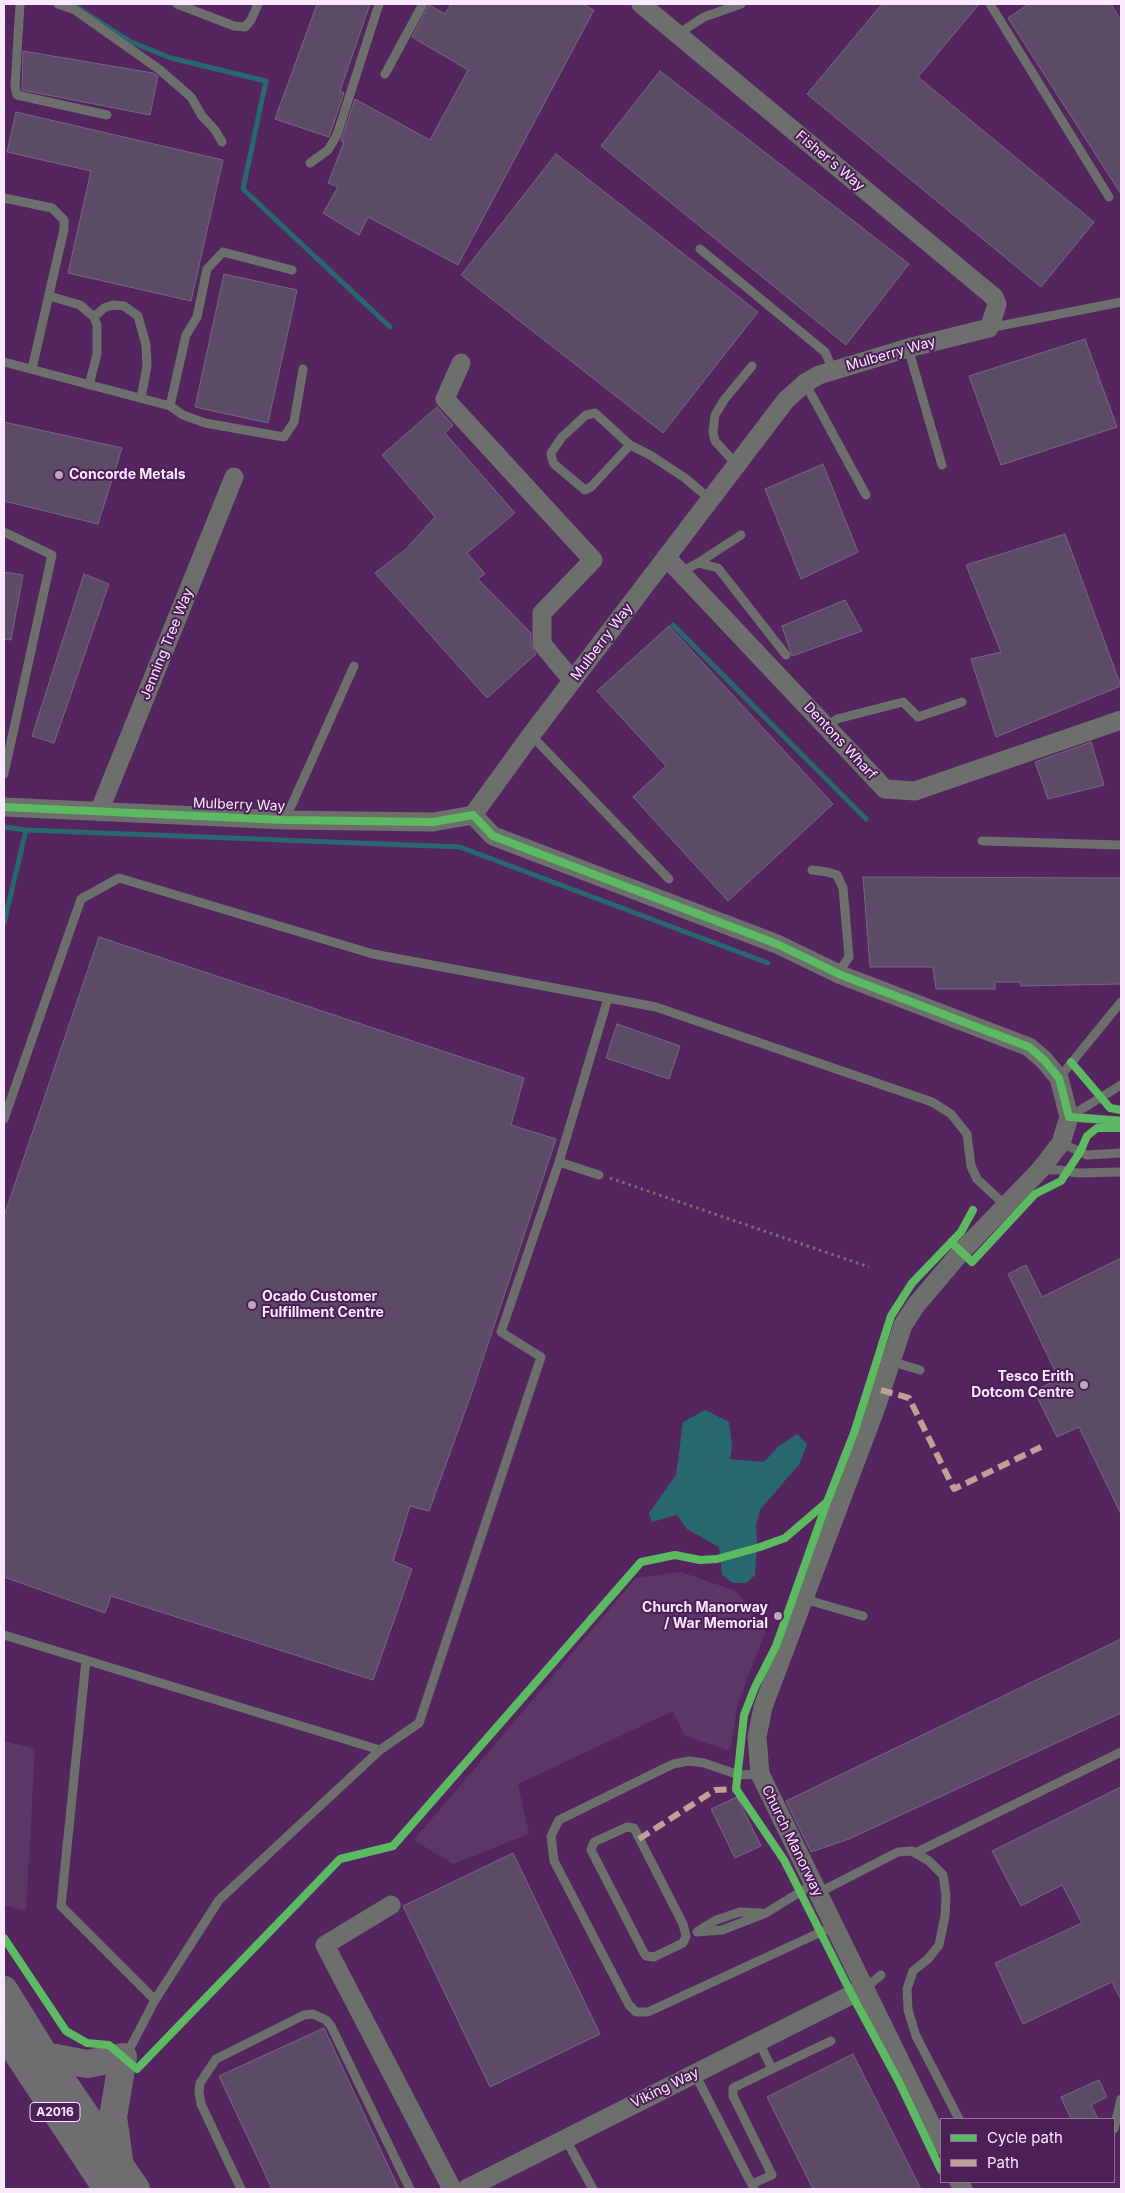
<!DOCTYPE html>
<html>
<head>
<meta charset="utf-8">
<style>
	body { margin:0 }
	#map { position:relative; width:1125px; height:2193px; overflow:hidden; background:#452c4a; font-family:Inter,sans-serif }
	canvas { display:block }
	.frame { position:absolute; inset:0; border:5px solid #fae9fe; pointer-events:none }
	.legend { position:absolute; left:940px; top:2118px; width:175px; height:65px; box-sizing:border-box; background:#4d1f57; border:1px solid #92709a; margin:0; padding:6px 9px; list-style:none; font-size:15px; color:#fae9fe }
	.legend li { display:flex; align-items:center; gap:10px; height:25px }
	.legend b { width:25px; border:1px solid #92709a }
</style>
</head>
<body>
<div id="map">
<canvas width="1125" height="2193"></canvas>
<div class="frame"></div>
<ul class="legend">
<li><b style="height:6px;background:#5cba63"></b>Cycle path</li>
<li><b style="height:6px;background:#bda197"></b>Path</li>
</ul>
</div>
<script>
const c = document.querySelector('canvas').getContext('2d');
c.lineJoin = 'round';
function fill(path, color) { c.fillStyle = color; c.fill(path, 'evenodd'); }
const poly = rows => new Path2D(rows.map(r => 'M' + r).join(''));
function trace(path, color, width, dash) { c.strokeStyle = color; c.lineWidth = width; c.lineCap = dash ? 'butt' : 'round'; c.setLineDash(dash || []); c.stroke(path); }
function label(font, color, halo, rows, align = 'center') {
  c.font = font + ' Inter,sans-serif'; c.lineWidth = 4; c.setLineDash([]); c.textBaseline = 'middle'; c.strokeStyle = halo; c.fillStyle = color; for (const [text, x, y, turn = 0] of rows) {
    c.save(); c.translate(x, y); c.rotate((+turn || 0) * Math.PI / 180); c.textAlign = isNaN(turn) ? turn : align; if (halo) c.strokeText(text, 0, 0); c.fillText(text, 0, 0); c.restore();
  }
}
fill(poly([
	[4,4,1121,4,1121,2189,4,2189],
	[941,2119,1114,2119,1114,2182,941,2182]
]), '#552560');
fill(poly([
	[681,1572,736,1591,766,1630,737,1706,730,1751,685,1736,673,1711,518,1784,529,1834,453,1864,414,1840,636,1578],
	[4,1741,35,1749,26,1911,4,1905]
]), '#5c3765');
fill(poly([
	[705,1410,729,1422,732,1445,730,1459,764,1462,779,1446,797,1434,807,1444,800,1463,760,1510,756,1525,757,1541,755,1575,746,1583,733,1583,722,1575,719,1547,687,1529,677,1515,652,1522,649,1513,676,1475,683,1422]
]), '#26686e');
trace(poly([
	[75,6,131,42,171,58,266,81,243,189,390,327],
	[673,625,866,819],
	[4,827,26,830,460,847,768,963],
	[4,923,26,830]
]), '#26686e', 5);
const building = poly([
	[317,4,370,4,340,91,344,93,329,137,275,119,317,4],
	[451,4,582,4,594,10,458,265,368,217,359,235,323,213,338,187,328,183,344,142,341,141,355,99,430,140,468,70,412,37,429,5,445,14,451,4],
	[882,4,979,4,918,77,1094,222,1041,287,807,94,882,4],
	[1029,4,1111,4,1121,21,1121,194,1008,18,1029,4],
	[23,51,153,73,158,76,150,115,22,90,23,51],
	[660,71,909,264,846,345,601,146,660,71],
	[16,112,223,160,191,301,68,273,91,171,7,152,16,112],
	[556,154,758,312,663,433,461,275,556,154],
	[224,274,297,290,268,423,195,407,224,274],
	[1085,339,1117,427,1001,465,969,376,1085,339],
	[437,407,453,425,445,433,515,513,467,553,485,574,478,579,531,633,531,645,536,654,487,698,375,573,406,549,435,517,382,455,437,407],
	[4,422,122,448,98,524,4,501,4,422],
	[823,464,858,552,801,579,765,489,823,464],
	[1065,534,1121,686,996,737,971,659,1001,652,966,565,1065,534],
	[4,572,23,575,11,640,4,639,4,572],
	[84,574,109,584,54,743,32,736,84,574],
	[845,600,862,631,792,656,782,626,845,600],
	[669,626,833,804,728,901,633,797,666,766,597,691,669,626],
	[1091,742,1104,785,1048,799,1035,762,1091,742],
	[863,877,1121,878,1121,984,1021,986,1020,982,995,982,995,989,936,989,933,967,870,967,863,877],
	[99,937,524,1078,511,1125,556,1139,471,1395,429,1511,410,1506,393,1561,412,1569,373,1680,111,1596,105,1613,4,1577,4,1216,99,937],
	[617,1024,680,1046,669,1079,606,1058,617,1024],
	[1121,1258,1121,1514,1079,1427,1057,1437,1034,1391,1059,1379,1008,1274,1026,1265,1042,1297,1121,1258],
	[1121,1639,1121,1713,849,1839,811,1852,786,1801,1121,1639],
	[1121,1787,1121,2000,1112,1982,1023,2024,995,1963,1082,1923,1062,1885,1021,1906,992,1851,1121,1787],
	[737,1797,761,1846,735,1858,711,1809,737,1797],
	[513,1853,600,2034,490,2087,403,1906,513,1853],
	[324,2028,399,2189,272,2189,219,2076,324,2028],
	[853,2054,921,2189,813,2189,767,2097,853,2054],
	[1099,2080,1107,2097,1091,2105,1098,2119,1071,2119,1061,2097,1099,2080]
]);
fill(building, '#5c4b66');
trace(building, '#756580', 1);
trace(poly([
	[610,1178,869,1267]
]), '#736f74', 3, [2.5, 4]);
trace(poly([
	[20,4,15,87,17,95,107,115],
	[58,4,75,10,160,70,191,97,202,116,215,130,222,142],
	[177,4,234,26,245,27,251,20,258,4],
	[990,4,1109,197],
	[678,34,704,17,741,4],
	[385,74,423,4],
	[310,163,328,150,337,135,379,4],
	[4,198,52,208,64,220,64,229,32,369],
	[700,249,825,352,833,370],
	[49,296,80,305,94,317,97,325,97,354,89,385],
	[94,317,104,308,113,305,124,306,138,316,146,345,147,366,141,398],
	[989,328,1121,302],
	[908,348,942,465],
	[4,362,170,406,186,335,197,317,207,269,223,252,292,270],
	[805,383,866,495],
	[170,406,183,415,205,423,284,437,294,422,303,369],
	[630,445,591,487,585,490,554,464,552,459,551,453,562,437,586,415,595,413,630,445,650,455,685,478,711,500],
	[737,465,715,441,713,432,715,415,724,400,752,366],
	[4,532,52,555,4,774],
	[698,563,741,535],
	[681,572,698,563,718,568,786,655],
	[827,727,837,719,903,702,918,717,962,702],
	[531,735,669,879],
	[285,820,354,666],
	[982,841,1121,845],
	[812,870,827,872,837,875,843,888,849,957,838,973],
	[1059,1078,1121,1002],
	[1069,1117,1121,1085],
	[1069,1117,1121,1121],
	[4,1119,81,899,119,878,373,954,656,1007,932,1102,951,1114,967,1134,971,1166,977,1179,1005,1205],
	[1061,1143,1087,1155,1121,1153],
	[1042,1170,1060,1170,1077,1173,1121,1172],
	[599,1175,559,1162,608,998],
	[890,1361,920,1370],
	[804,1599,863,1616],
	[4,1635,380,1750,419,1723,541,1357,501,1332,559,1162],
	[86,1660,61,1906,155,2000],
	[760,1774,739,1775,704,1763,689,1761,673,1764,559,1820,551,1836,554,1861,629,2005,636,2012,648,2012,834,1926],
	[627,1827,634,1828,683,1924,686,1936,683,1943,654,1957,646,1956,644,1953,591,1850,594,1842,627,1827],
	[915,1853,1121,1752],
	[818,1893,898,1852,912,1851,929,1861,943,1875,946,1895,945,1916,939,1945,928,1959,913,1971,907,1989,908,2010,916,2036,959,2119],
	[698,1931,716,1920,740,1912,761,1913],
	[697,1932,722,1930,766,1913,813,1884],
	[865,1988,881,1975],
	[124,2055,129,2050,155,2000,219,1900,380,1750],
	[772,2069,831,2041],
	[695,2074,754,2189],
	[1114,2129,1121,2099],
	[565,2138,593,2189],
	[752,2184,772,2175,733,2096,733,2088,772,2069,759,2042],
	[241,2189,201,2104,199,2092,200,2083,216,2059,304,2015,313,2014,326,2020,331,2026,410,2189]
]), '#6c6f6c', 9);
trace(poly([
	[461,363,445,399,593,560,542,613,542,644,572,680],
	[666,557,885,789,915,791,1121,720],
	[4,807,285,820,433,822,473,815,531,735,786,400,805,383,819,375,908,348,989,328,995,311,997,304,994,297,641,4],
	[99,812,234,477],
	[473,815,493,836,777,944,841,975,1029,1047,1044,1060,1059,1078,1069,1117,1061,1143,1040,1170,961,1252,916,1305,903,1325,875,1410,763,1707,757,1737,760,1774,941,2145],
	[391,1905,325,1945,452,2189],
	[959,2182,963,2189],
	[466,2189,865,1988]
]), '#6c6f6c', 19);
trace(poly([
	[4,1990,45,2056,136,2189],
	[4,2033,107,2189],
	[45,2056,87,2064,123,2057,113,2117,119,2160]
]), '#706d70', 28);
trace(poly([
	[881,1390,909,1398,954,1489,1041,1447],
	[639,1839,715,1790,736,1789]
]), '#bda197', 6, [12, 6]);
trace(poly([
	[4,807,285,820,433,822,473,815,493,836,777,944,841,975,1029,1047,1044,1060,1059,1078,1069,1117,1121,1121],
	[1071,1062,1110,1108,1121,1110],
	[951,1242,972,1262,1035,1194,1061,1181,1080,1152,1087,1136,1097,1128,1119,1128],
	[4,1938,66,2031,87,2043,109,2045,137,2069,340,1859,393,1846,641,1562,675,1555,700,1560,717,1559,760,1547,785,1538,827,1502],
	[941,2170,899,2082,852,1995,784,1860,736,1789,744,1715,755,1687,776,1646,827,1502,854,1433,891,1316,912,1283,961,1232,973,1210]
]), '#5cba63', 8);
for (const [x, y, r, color] of [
	[59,475,5,"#bba7bf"],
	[252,1305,5,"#bba7bf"],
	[1084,1385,5,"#bba7bf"],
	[778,1616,5,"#bba7bf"]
]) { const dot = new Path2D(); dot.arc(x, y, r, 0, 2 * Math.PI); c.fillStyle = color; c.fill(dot); trace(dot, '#4d1f57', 2); }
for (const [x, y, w] of [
	[55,2112,50]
]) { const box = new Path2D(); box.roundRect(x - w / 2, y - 9.5, w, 19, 4); c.fillStyle = '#4d1f57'; c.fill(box); trace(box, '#fae9fe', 1); }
label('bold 12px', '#fae9fe', null, [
	["A2016",55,2112]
]);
label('14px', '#fae9fe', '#4d1f57', [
	["Fisher's Way",830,161,40],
	["Mulberry Way",891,354,-16],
	["Mulberry Way",602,642,-53],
	["Jenning Tree Way",167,644,-68],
	["Dentons Wharf",840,741,47],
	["Mulberry Way",239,805,2],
	["Church Manorway",792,1841,64],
	["Viking Way",665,2088,-26]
]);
label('bold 14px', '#fae9fe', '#4d1f57', [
	["Concorde Metals",69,475],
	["Ocado Customer",262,1297],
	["Fulfillment Centre",262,1313],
	["Tesco Erith",1074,1377,"right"],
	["Dotcom Centre",1074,1393,"right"],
	["Church Manorway",768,1608,"right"],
	["/ War Memorial",768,1624,"right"]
], 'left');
</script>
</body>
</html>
